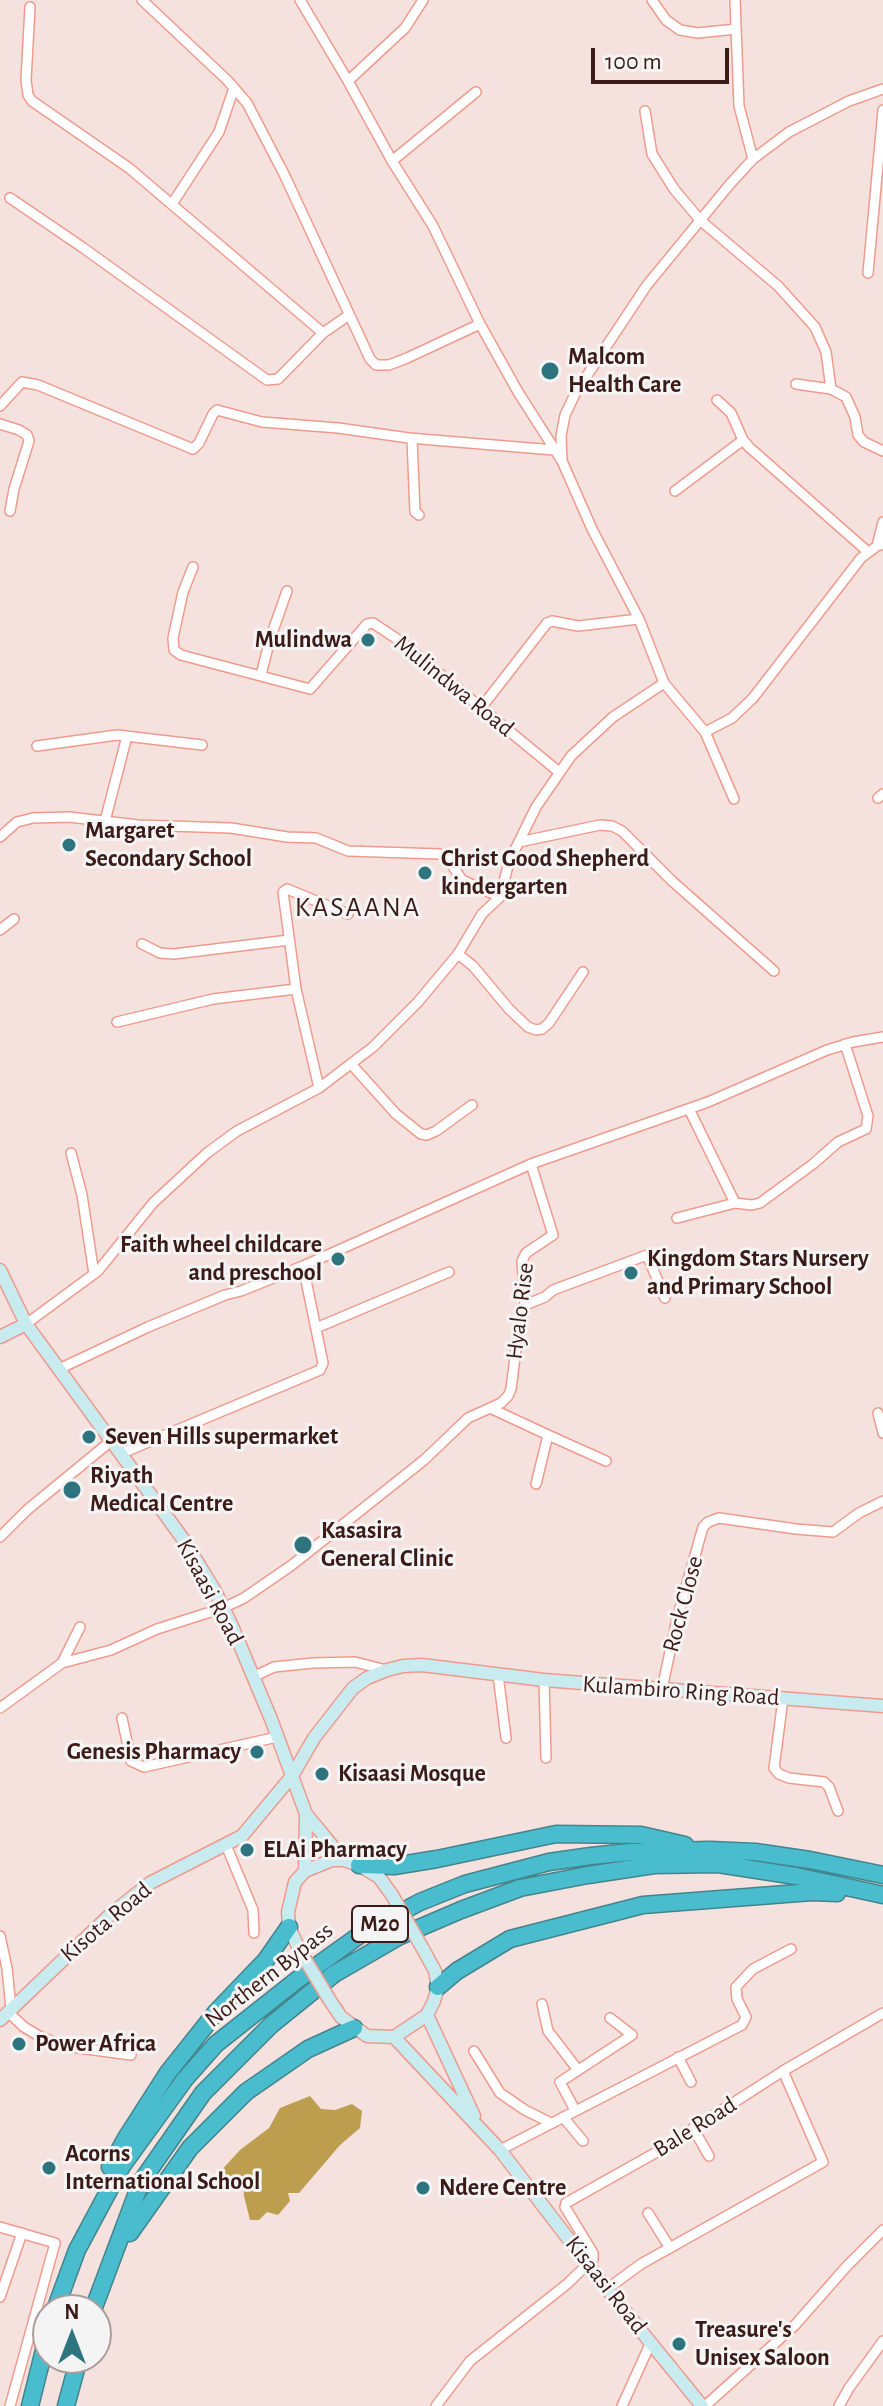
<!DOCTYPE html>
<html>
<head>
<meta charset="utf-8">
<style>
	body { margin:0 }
	#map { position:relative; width:883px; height:2406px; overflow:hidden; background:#f5e2df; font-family:"Alegreya Sans",sans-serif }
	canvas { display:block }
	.north { position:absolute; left:32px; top:2294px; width:80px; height:80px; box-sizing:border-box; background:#f4f4f4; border:2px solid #aa9d9c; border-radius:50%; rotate:0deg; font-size:22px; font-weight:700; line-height:32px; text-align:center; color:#3b1b17 }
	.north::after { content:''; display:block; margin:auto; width:28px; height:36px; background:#2d747f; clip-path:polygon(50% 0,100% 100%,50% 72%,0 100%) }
	.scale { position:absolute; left:591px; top:48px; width:138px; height:36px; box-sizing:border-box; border:4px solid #3b1b17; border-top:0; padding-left:10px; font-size:24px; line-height:28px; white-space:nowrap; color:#3b1b17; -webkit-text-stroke:6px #f4f4f4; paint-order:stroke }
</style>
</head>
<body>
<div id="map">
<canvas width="883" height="2406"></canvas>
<div class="north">N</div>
<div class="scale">100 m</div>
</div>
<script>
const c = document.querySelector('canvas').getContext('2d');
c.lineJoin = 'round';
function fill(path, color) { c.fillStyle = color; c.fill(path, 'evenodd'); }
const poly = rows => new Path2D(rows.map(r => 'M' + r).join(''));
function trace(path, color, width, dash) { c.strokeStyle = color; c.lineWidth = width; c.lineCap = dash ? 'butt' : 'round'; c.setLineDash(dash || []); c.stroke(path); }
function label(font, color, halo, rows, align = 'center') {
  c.font = font + ' "Alegreya Sans",sans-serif'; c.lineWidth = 6; c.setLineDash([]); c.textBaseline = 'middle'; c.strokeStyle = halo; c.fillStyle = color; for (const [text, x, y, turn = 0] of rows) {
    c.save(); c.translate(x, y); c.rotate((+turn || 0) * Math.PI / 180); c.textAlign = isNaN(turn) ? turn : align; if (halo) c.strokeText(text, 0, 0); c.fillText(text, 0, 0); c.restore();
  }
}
fill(poly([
	[310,2096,321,2109,335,2110,352,2104,362,2111,360,2128,340,2145,299,2193,288,2193,290,2201,278,2215,267,2212,259,2220,250,2220,244,2196,243,2178,230,2180,219,2173,240,2150,269,2128,280,2108]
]), '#bc9e4e');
const street = poly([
	[142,0,227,80,247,103,284,174,370,359,376,365,389,365,407,358,480,324],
	[300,0,348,81,392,161,433,226,480,324,518,392,562,461,592,529,639,619,664,683,705,732,732,718,753,698,861,558,877,546,883,544],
	[652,0,666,20,680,30,698,33,736,29],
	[735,0,739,106,753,159],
	[30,7,26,80,28,95,32,101,129,168,323,333],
	[348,81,405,28,423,0],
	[645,111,652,154,674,189,700,220,778,286,815,327,826,352,831,389],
	[392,161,476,92],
	[10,198,82,247,267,380,278,379,323,333,349,315],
	[172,204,219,132,234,88],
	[868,273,883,110],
	[796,384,831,389,846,397,855,417,858,435,864,442,883,451],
	[717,400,731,413,743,440,749,447,868,552],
	[0,406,22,382,38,385,193,449,199,443,213,414,217,410,262,422,338,428,409,438,554,450],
	[0,424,19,430,27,435,29,441,14,489,10,511],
	[412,439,415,512,419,515],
	[562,461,561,436,565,415,576,392,647,285,730,184,753,159,789,132,849,101,883,89],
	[675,491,743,440],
	[877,546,883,522],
	[193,567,183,592,173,638,174,650,181,655,310,689,367,624,373,623,400,641,559,772],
	[261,675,270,639,287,591],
	[481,708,547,623,552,621,578,626,639,619],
	[705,732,734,799],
	[37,746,117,735,202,745],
	[878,798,883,794],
	[105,821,127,736],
	[0,837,17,822,33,818,69,817,138,825,231,828,287,837,316,838,348,851,440,854,448,859,462,880,500,897],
	[519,842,600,825,612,826,622,831,672,881,774,971],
	[0,930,14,919],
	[142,944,160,953,174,954,289,940],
	[458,954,473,966,509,1009,528,1027,536,1030,542,1029,549,1023,583,972],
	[117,1022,213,999,296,989],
	[352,1065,396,1114,421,1134,427,1135,436,1131,472,1105],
	[319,1088,296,989,283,892,287,889,348,914],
	[689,1109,735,1203],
	[71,1153,82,1195,94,1274],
	[677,1218,735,1203,752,1205,760,1203,813,1164,838,1142,866,1129,868,1116,845,1044],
	[525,1305,545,1297,553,1290,647,1255,665,1298],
	[26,1324,98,1271,153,1203,207,1153,237,1131,319,1088,373,1047,418,1002,458,954,482,914,500,897,509,862,536,807,571,756,613,717,664,683],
	[316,1328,449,1272],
	[59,1369,148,1327,225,1295,241,1291,303,1266,531,1164,708,1102,827,1050,853,1042,883,1037],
	[490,1408,548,1435,536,1484],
	[878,1413,883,1433],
	[548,1435,606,1461],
	[120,1454,320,1370,323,1363,303,1266],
	[0,1537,27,1510,111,1441],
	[62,1663,80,1627],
	[498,1675,506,1738],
	[253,1677,274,1667,313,1663,355,1662,386,1670],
	[544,1680,546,1758],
	[662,1689,677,1619,703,1527,708,1522,719,1518,796,1529,833,1532,859,1513,883,1501],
	[783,1699,774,1768,779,1774,789,1778,824,1782,829,1787,838,1811],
	[0,1708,62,1663,111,1650,157,1629,223,1608,244,1598,292,1565,424,1460,468,1418,501,1403,508,1396,511,1389,516,1349,525,1305,522,1261,526,1253,553,1235,531,1164],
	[122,1718,131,1761,144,1767,277,1737],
	[226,1845,253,1910,254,1933],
	[0,1936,7,1968,11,2009],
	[542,2004,548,2031,578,2070],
	[8,2012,24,2027,39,2036,64,2046,131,2055],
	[474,2051,500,2093,525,2110,551,2123],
	[678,2057,691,2082],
	[575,2110,560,2082,632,2035,610,2018],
	[563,2117,583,2141],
	[693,2128,709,2156],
	[500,2150,742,2025,746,2017,737,1999,736,1987,753,1969,791,1949],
	[648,2213,670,2248],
	[0,2227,55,2243,10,2406],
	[607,2289,641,2264,823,2162,783,2071],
	[0,2297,22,2233],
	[436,2406,470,2361,567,2284,593,2259,593,2253,565,2207,566,2203,655,2153,783,2071,883,2013],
	[622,2406,651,2342],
	[705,2406,795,2325,847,2266,883,2230],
	[839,2406,849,2388,883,2341]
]);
const secondary = poly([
	[0,1270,26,1324,183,1539,215,1591,232,1626,271,1719,306,1814,344,1860],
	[0,1337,26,1324],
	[305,1871,306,1814],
	[300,1951,289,1927,288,1912,295,1882,305,1871,332,1860,344,1860,359,1865,379,1877,392,1895],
	[329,1999,341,2017,367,2036,394,2037,427,2015,434,2001,438,1987,435,1971,423,1949],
	[427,2015,474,2116],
	[0,2020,111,1914,150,1883,242,1836,292,1776,314,1738,353,1688,367,1678,387,1670,403,1666,422,1665,544,1680,883,1706],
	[394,2037,500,2150,607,2289,702,2406]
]);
const highway = poly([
	[359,1865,394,1866,437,1859,556,1834,641,1835,685,1845],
	[438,1987,457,1971,510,1939,643,1905,812,1892,837,1893],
	[110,2167,126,2138,167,2074,217,2011,266,1960,289,1927],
	[130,2233,190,2148,246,2092,308,2049,354,2028],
	[55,2310,77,2250,122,2166,185,2079,216,2044,297,1980,364,1932,420,1902,465,1884,549,1862,591,1856,630,1852,710,1850,755,1852,810,1860,883,1875],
	[93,2310,141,2182,203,2093,271,2025,334,1974,398,1937,461,1910,520,1888,588,1875,654,1865,718,1864,796,1876,883,1895],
	[30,2406,48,2334],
	[66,2406,79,2358]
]);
trace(street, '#ee9b8e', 12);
trace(secondary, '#ee9b8e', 15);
trace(highway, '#44848d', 19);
trace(street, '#fff', 9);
trace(secondary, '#c8ebf0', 12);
trace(highway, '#49bccd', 16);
const secondaryBridge = poly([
	[392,1895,423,1949],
	[300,1951,329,1999]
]);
trace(secondaryBridge, '#ee9b8e', 15, []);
trace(secondaryBridge, '#c8ebf0', 12);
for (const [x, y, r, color] of [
	[550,371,10,"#2d747f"],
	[368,640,8,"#2d747f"],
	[69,845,8,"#2d747f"],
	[425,873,8,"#2d747f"],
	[338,1259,8,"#2d747f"],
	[631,1273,8,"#2d747f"],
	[89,1437,8,"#2d747f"],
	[72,1490,10,"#2d747f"],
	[303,1545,10,"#2d747f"],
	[257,1752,8,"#2d747f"],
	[322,1774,8,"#2d747f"],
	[247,1850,8,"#2d747f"],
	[19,2044,8,"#2d747f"],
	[49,2168,8,"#2d747f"],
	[423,2188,8,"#2d747f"],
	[679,2344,8,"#2d747f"]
]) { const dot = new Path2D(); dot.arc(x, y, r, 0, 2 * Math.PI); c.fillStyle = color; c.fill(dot); trace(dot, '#f4f4f4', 3); }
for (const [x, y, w] of [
	[380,1924,56]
]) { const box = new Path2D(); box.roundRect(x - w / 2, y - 18, w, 36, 6); c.fillStyle = '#f4f4f4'; c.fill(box); trace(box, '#3b1b17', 2); }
label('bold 22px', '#3b1b17', null, [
	["M20",380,1924]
]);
label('bold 24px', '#3b1b17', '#f4f4f4', [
	["Malcom",568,357],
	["Health Care",568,385],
	["Mulindwa",352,640,"right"],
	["Margaret",85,831],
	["Secondary School",85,859],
	["Christ Good Shepherd",441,859],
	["kindergarten",441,887],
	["Faith wheel childcare",322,1245,"right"],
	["and preschool",322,1273,"right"],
	["Kingdom Stars Nursery",647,1259],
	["and Primary School",647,1287],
	["Seven Hills supermarket",105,1437],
	["Riyath",90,1476],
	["Medical Centre",90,1504],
	["Kasasira",321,1531],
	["General Clinic",321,1559],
	["Genesis Pharmacy",241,1752,"right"],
	["Kisaasi Mosque",338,1774],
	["ELAi Pharmacy",263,1850],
	["Power Africa",35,2044],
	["Acorns",65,2154],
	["International School",65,2182],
	["Ndere Centre",439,2188],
	["Treasure's",695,2330],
	["Unisex Saloon",695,2358]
], 'left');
label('24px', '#3b1b17', '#f4f4f4', [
	["Mulindwa Road",454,686,39],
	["Hyalo Rise",520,1311,-83],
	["Kisaasi Road",210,1592,62],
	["Rock Close",683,1604,-75],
	["Kulambiro Ring Road",681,1691,4],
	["Kisota Road",106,1922,-40],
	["Northern Bypass",269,1975,-38],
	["Bale Road",695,2127,-32],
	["Kisaasi Road",606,2285,52]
]);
c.letterSpacing = '2px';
label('28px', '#3b1b17', '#f4f4f4', [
	["KASAANA",358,908]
]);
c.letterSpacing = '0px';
</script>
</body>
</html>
